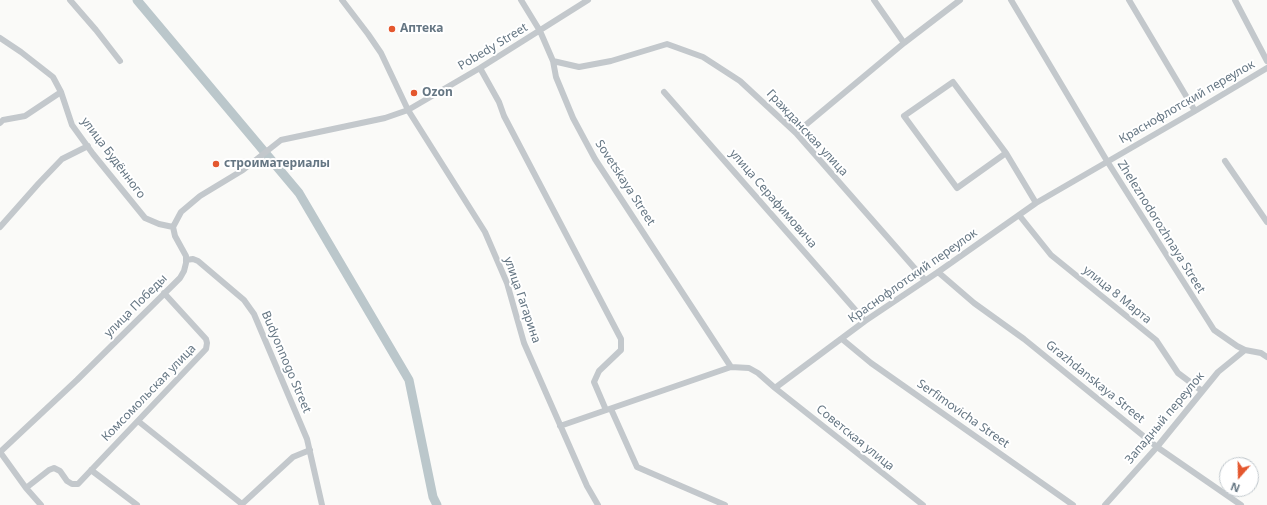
<!DOCTYPE html>
<html>
<head>
<meta charset="utf-8">
<style>
	body { margin:0 }
	#map { position:relative; width:1267px; height:505px; overflow:hidden; background:#fafaf8; font-family:"Noto Sans",sans-serif }
	canvas { display:block }
	.north { position:absolute; left:1219px; top:457px; width:40px; height:40px; box-sizing:border-box; background:#fff; border:1px solid #c1c8cd; border-radius:50%; rotate:200deg; font-size:11px; font-weight:700; line-height:16px; text-align:center; color:#657683 }
	.north::after { content:''; display:block; margin:auto; width:14px; height:18px; background:#e4572e; clip-path:polygon(50% 0,100% 100%,50% 72%,0 100%) }
</style>
</head>
<body>
<div id="map">
<canvas width="1267" height="505"></canvas>
<div class="north">N</div>
</div>
<script>
const c = document.querySelector('canvas').getContext('2d');
c.lineJoin = 'round';
const poly = rows => new Path2D(rows.map(r => 'M' + r).join(''));
function trace(path, color, width, dash) { c.strokeStyle = color; c.lineWidth = width; c.lineCap = dash ? 'butt' : 'round'; c.setLineDash(dash || []); c.stroke(path); }
function label(font, color, halo, rows, align = 'center') {
  c.font = font + ' "Noto Sans",sans-serif'; c.lineWidth = 4; c.setLineDash([]); c.textBaseline = 'middle'; c.strokeStyle = halo; c.fillStyle = color; for (const [text, x, y, turn = 0] of rows) {
    c.save(); c.translate(x, y); c.rotate((+turn || 0) * Math.PI / 180); c.textAlign = isNaN(turn) ? turn : align; if (halo) c.strokeText(text, 0, 0); c.fillText(text, 0, 0); c.restore();
  }
}
trace(poly([
	[137,0,299,193,409,380,433,497,437,505]
]), '#bbc7cb', 9);
trace(poly([
	[70,0,96,30,120,61],
	[342,0,368,34,381,53,408,110,485,232,507,283,524,343,587,486,598,505],
	[521,0,540,31,553,61,556,77,573,118,595,159,731,367],
	[874,0,904,43],
	[1011,0,1107,161,1214,330,1237,346,1245,350,1261,353,1267,357],
	[1129,0,1195,111],
	[1235,0,1267,61],
	[0,38,21,52,53,77,61,92,72,125,93,154,145,218,159,224,173,227],
	[553,61,579,67,611,61,667,44,703,57,740,81,796,133,925,280],
	[480,68,499,102,504,116,621,339,621,350,599,371,594,382,606,410],
	[664,92,865,321],
	[0,123,3,120,25,116,61,92],
	[796,133,904,43,960,0],
	[1006,153,957,188,904,116,953,82,1006,153,1036,203],
	[1225,161,1267,222],
	[1019,215,1051,255,1156,340,1178,373,1202,391],
	[0,227,39,183,62,159,88,146],
	[186,260,193,259,198,261,244,300,254,314,307,439,322,505],
	[938,272,974,303,1024,339,1157,447,1241,505],
	[842,339,871,363,1073,505],
	[775,388,865,321,938,272,1036,203,1195,111,1267,68],
	[611,409,637,467,725,505],
	[138,421,242,504],
	[560,426,731,367,749,368,758,373,775,388,923,505],
	[0,452,77,380,180,278,184,271,186,263,186,256,175,236,173,227,181,212,200,196,243,170,281,140,385,118,408,110,480,68,588,0],
	[0,452,26,488,41,505],
	[91,470,137,505],
	[26,488,49,470,54,468,60,471,67,481,72,484,78,484,206,349,207,343,206,339,164,293],
	[241,505,293,457,310,450],
	[1105,505,1157,447,1218,372,1245,350]
]), '#c3c8cc', 6);
for (const [x, y, r, color] of [
	[392,29,4,"#e4572e"],
	[414,93,4,"#e4572e"],
	[216,164,4,"#e4572e"]
]) { const dot = new Path2D(); dot.arc(x, y, r, 0, 2 * Math.PI); c.fillStyle = color; c.fill(dot); trace(dot, '#fff', 1.5); }
label('bold 12px', '#657683', '#fff', [
	["Аптека",400,29],
	["Ozon",422,93],
	["строиматериалы",224,164]
], 'left');
label('12px', '#657683', '#fff', [
	["Pobedy Street",493,47,-31],
	["Краснофлотский переулок",1187,102,-30],
	["Гражданская улица",807,133,47],
	["улица Будённого",113,158,53],
	["Sovetskaya Street",625,183,57],
	["улица Серафимовича",773,199,49],
	["Zheleznodorozhnaya Street",1161,227,58],
	["Краснофлотский переулок",913,276,-35],
	["улица 8 Марта",1117,295,39],
	["улица Гагарина",522,300,71],
	["улица Победы",136,306,-45],
	["Budyonnogo Street",286,362,67],
	["Grazhdanskaya Street",1095,382,39],
	["Комсомольская улица",149,393,-46],
	["Serfimovicha Street",963,414,35],
	["Западный переулок",1165,418,-50],
	["Советская улица",855,438,39]
]);
</script>
</body>
</html>
